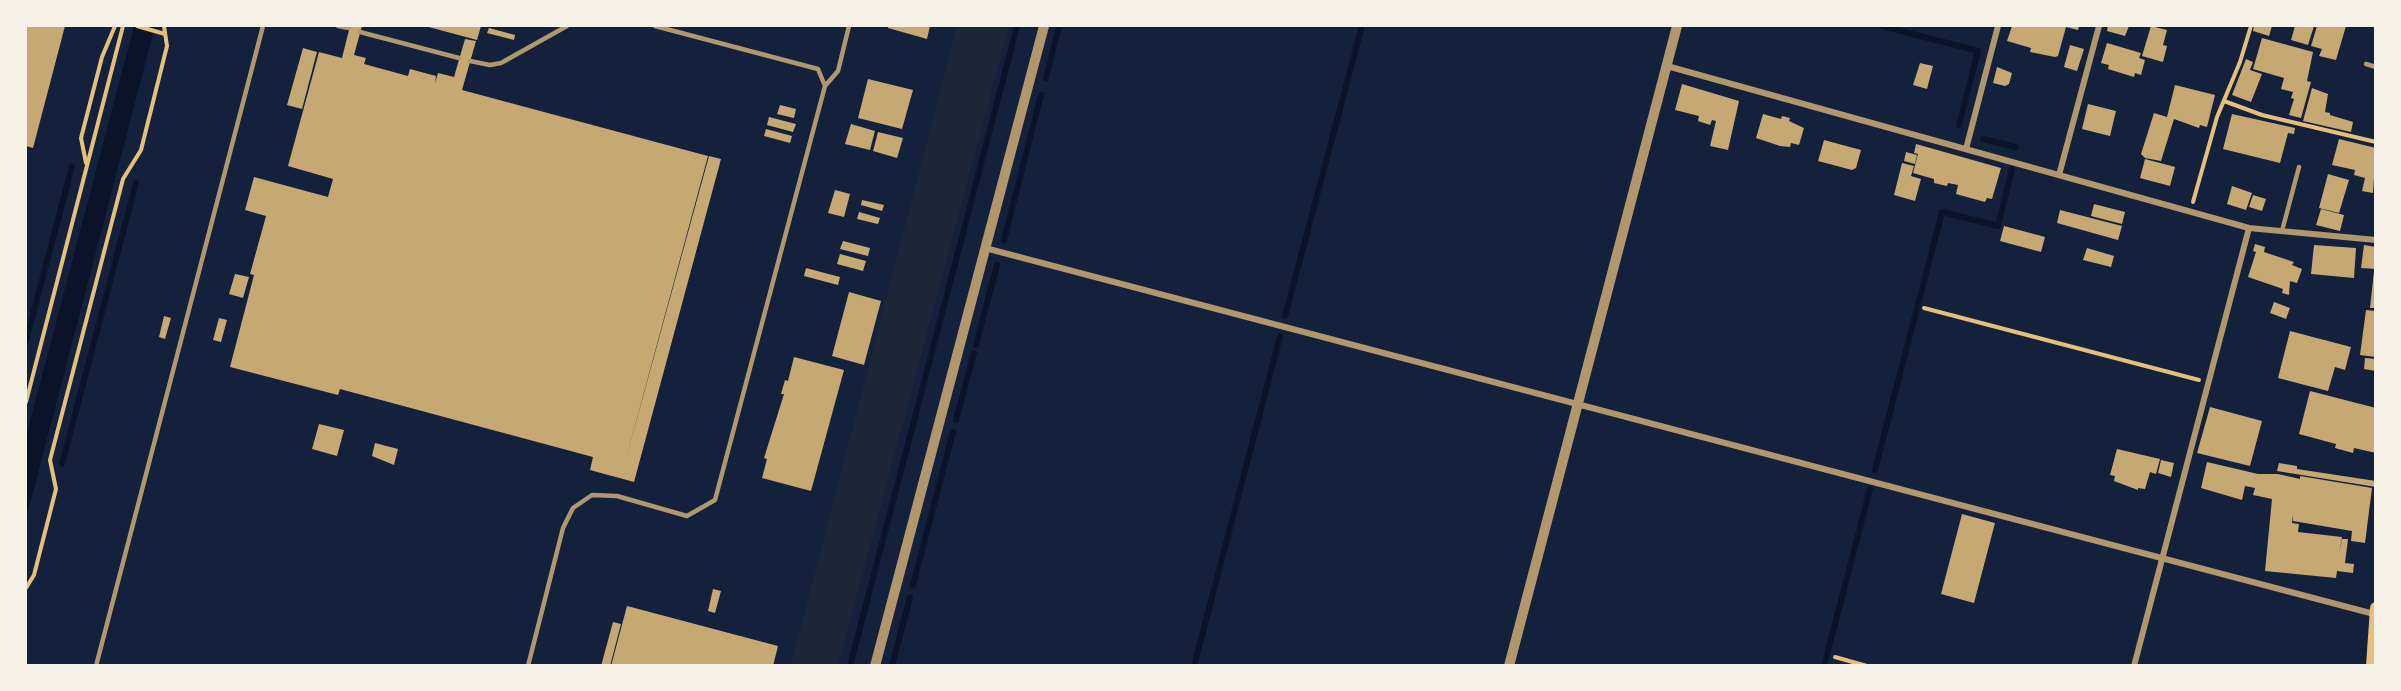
<!DOCTYPE html>
<html>
<head>
<meta charset="utf-8">
<style>
	body { margin:0 }
	#map { position:relative; width:2401px; height:691px; overflow:hidden; background:#14213d; font-family:Barlow,sans-serif }
	canvas { display:block }
	.frame { position:absolute; inset:0; border:27px solid #f6f1e7; pointer-events:none }
</style>
</head>
<body>
<div id="map">
<canvas width="2401" height="691"></canvas>
<div class="frame"></div>
</div>
<script>
const c = document.querySelector('canvas').getContext('2d');
c.lineJoin = 'round';
function fill(path, color) { c.fillStyle = color; c.fill(path, 'evenodd'); }
const poly = rows => new Path2D(rows.map(r => 'M' + r).join(''));
function trace(path, color, width, dash) { c.strokeStyle = color; c.lineWidth = width; c.lineCap = dash ? 'butt' : 'round'; c.setLineDash(dash || []); c.stroke(path); }
fill(poly([
	[957,26,1009,26,838,665,791,665]
]), '#1d2539');
fill(poly([
	[134,26,155,26,26,519,26,437]
]), '#0b132b');
trace(poly([
	[1882,26,1978,51,1959,125],
	[1046,78,1059,26],
	[1983,139,2016,147],
	[1004,240,1041,95],
	[1285,316,1362,26],
	[26,341,72,166],
	[976,345,997,265],
	[956,420,974,353],
	[62,464,136,183],
	[1875,470,1942,212,1998,226,2012,169],
	[913,585,953,432],
	[850,666,1017,26],
	[892,666,910,597],
	[1194,666,1280,336],
	[1824,666,1870,489]
]), '#0b132b', 6);
fill(poly([
	[26,26,65,26,33,148,26,146],
	[350,26,362,26,354,55,366,58,364,64,408,76,410,69,436,76,435,83,438,73,454,77,465,39,476,41,462,90,708,156,624,466,709,156,721,159,634,482,590,470,593,457,340,389,338,395,230,367,254,275,250,274,266,216,245,210,254,177,328,197,333,179,288,166,319,52,342,58],
	[425,26,481,26,477,40],
	[888,26,930,26,927,39,888,28],
	[2012,26,2079,26,2078,30,2066,27,2058,56,2055,57,2030,52,2031,48,2007,41],
	[2108,26,2129,26,2125,36,2107,31],
	[2151,26,2167,30,2163,45,2167,46,2163,62,2142,56],
	[2254,26,2272,26,2269,36,2253,31],
	[2295,26,2314,26,2308,45,2291,40],
	[2317,26,2346,26,2336,60,2319,56,2322,49,2311,46],
	[489,28,515,35,514,40,487,33],
	[2262,38,2313,52,2307,81,2311,82,2301,118,2289,115,2294,99,2291,98,2293,92,2281,89,2284,78,2253,69],
	[2107,43,2141,53,2139,58,2145,60,2141,75,2135,73,2134,77,2108,69,2109,65,2101,63],
	[2070,45,2084,49,2077,71,2064,67],
	[303,48,317,52,302,109,287,105],
	[2246,59,2253,62,2250,70,2262,74,2251,102,2232,95],
	[1920,63,1933,66,1927,89,1913,85],
	[1997,67,2012,73,2009,84,2005,86,1993,83],
	[868,79,913,90,902,129,858,118],
	[1682,84,1739,101,1728,150,1710,146,1716,121,1712,120,1710,125,1698,121,1699,116,1675,110],
	[2175,85,2215,95,2207,127,2200,125,2199,128,2174,119,2161,161,2145,158,2141,154,2154,113,2167,117],
	[2312,88,2328,94,2325,112,2330,113,2330,115,2353,122,2351,132,2303,121],
	[2088,104,2116,111,2110,136,2082,129],
	[780,105,796,109,794,118,777,114],
	[1763,114,1781,119,1782,116,1790,118,1789,121,1804,128,1799,145,1791,143,1790,147,1780,146,1756,138],
	[2232,114,2295,128,2294,134,2288,133,2280,163,2223,149],
	[769,117,796,124,793,132,767,125],
	[851,124,875,131,870,150,845,144],
	[766,129,792,136,790,143,764,136],
	[878,132,903,138,897,158,873,151],
	[2339,139,2376,148,2373,193,2362,191,2365,178,2354,175,2355,170,2332,165],
	[1824,140,1861,150,1856,168,1852,170,1818,161],
	[1916,144,2001,168,1992,199,1987,198,1985,202,1956,194,1958,185,1948,183,1947,186,1934,183,1934,179,1913,173,1918,154,1914,153],
	[1906,152,1917,155,1915,164,1904,161],
	[2145,159,2175,167,2170,186,2140,178],
	[1902,163,1914,166,1911,176,1921,179,1915,201,1894,195],
	[2328,174,2349,180,2339,213,2319,208],
	[2232,186,2252,193,2246,210,2227,204],
	[835,190,850,194,844,217,828,213],
	[2253,195,2266,199,2262,211,2249,207],
	[862,200,884,205,882,211,861,205],
	[2094,204,2125,212,2122,224,2091,216],
	[2321,209,2344,215,2340,231,2316,225],
	[2060,210,2122,226,2118,240,2057,223],
	[859,212,880,218,878,224,857,219],
	[2004,226,2045,237,2041,252,2000,241],
	[843,241,870,248,868,256,840,249],
	[2255,244,2265,247,2264,252,2294,262,2292,265,2302,269,2297,283,2290,281,2289,295,2282,293,2283,289,2248,277,2256,252,2253,251],
	[2314,245,2356,248,2354,278,2311,274],
	[2364,245,2376,247,2376,269,2361,268],
	[2087,248,2114,256,2111,267,2083,260],
	[840,254,866,261,863,271,837,264],
	[806,268,840,277,838,285,804,276],
	[2374,271,2376,272,2376,308,2370,308],
	[235,274,249,277,243,298,229,294],
	[849,292,881,301,864,365,832,356],
	[2274,302,2290,308,2286,319,2270,313],
	[2366,310,2376,311,2376,357,2360,355],
	[164,316,171,318,165,339,159,337],
	[219,318,227,320,221,342,213,340],
	[2290,331,2351,347,2345,370,2335,367,2328,391,2278,378],
	[794,357,844,370,811,491,762,478,767,459,764,458,784,394,781,394,785,380,788,381],
	[2365,358,2376,359,2376,371,2364,369],
	[2310,391,2376,408,2376,453,2354,448,2353,453,2335,448,2336,444,2299,434],
	[2210,407,2262,421,2250,466,2197,453],
	[319,424,344,430,337,456,312,449],
	[375,443,398,449,394,465,372,456],
	[2117,449,2160,459,2156,474,2150,472,2145,489,2138,488,2138,490,2114,481,2115,476,2110,475],
	[2161,460,2174,463,2171,477,2158,473],
	[2207,462,2258,474,2278,474,2300,479,2300,476,2372,488,2365,543,2351,541,2352,531,2293,521,2293,515,2292,523,2299,524,2298,532,2342,537,2339,554,2342,539,2348,539,2345,563,2354,564,2353,573,2337,571,2336,578,2265,571,2272,499,2253,495,2255,488,2245,486,2242,500,2201,488],
	[2279,463,2297,466,2297,469,2376,481,2376,487,2277,471],
	[1962,514,1995,523,1974,603,1941,594],
	[713,589,721,591,715,613,708,611],
	[627,606,778,646,773,666,611,666],
	[613,622,621,624,610,666,601,666]
]), '#c6a872');
trace(poly([
	[137,26,165,34],
	[2224,101,2262,115,2376,142],
	[86,163,81,138,102,57,115,26],
	[2193,202,2217,117,2240,62,2251,26],
	[1924,308,2199,380],
	[26,402,123,26],
	[26,588,34,575,56,489,50,460,123,179,141,150,167,46,164,26],
	[1835,657,1867,666]
]), '#e5c07b', 4);
trace(poly([
	[338,26,349,28],
	[360,32,459,58],
	[470,61,490,65,501,63,567,26],
	[2366,64,2376,67],
	[825,86,838,71,849,26],
	[2282,231,2299,167],
	[96,666,263,26],
	[528,666,563,528,573,508,592,495,617,496,687,516,715,500,825,86,818,69,655,26]
]), '#b1986c', 4.5);
trace(poly([
	[1667,66,2249,228,2376,240],
	[1966,149,1998,26],
	[2059,175,2099,26],
	[985,248,2374,614],
	[2134,666,2249,228]
]), '#b1986c', 6);
trace(poly([
	[875,666,1044,26],
	[1509,666,1677,26]
]), '#b1986c', 10);
trace(poly([
	[2372,666,2376,608]
]), '#e5c07b', 12);
</script>
</body>
</html>
